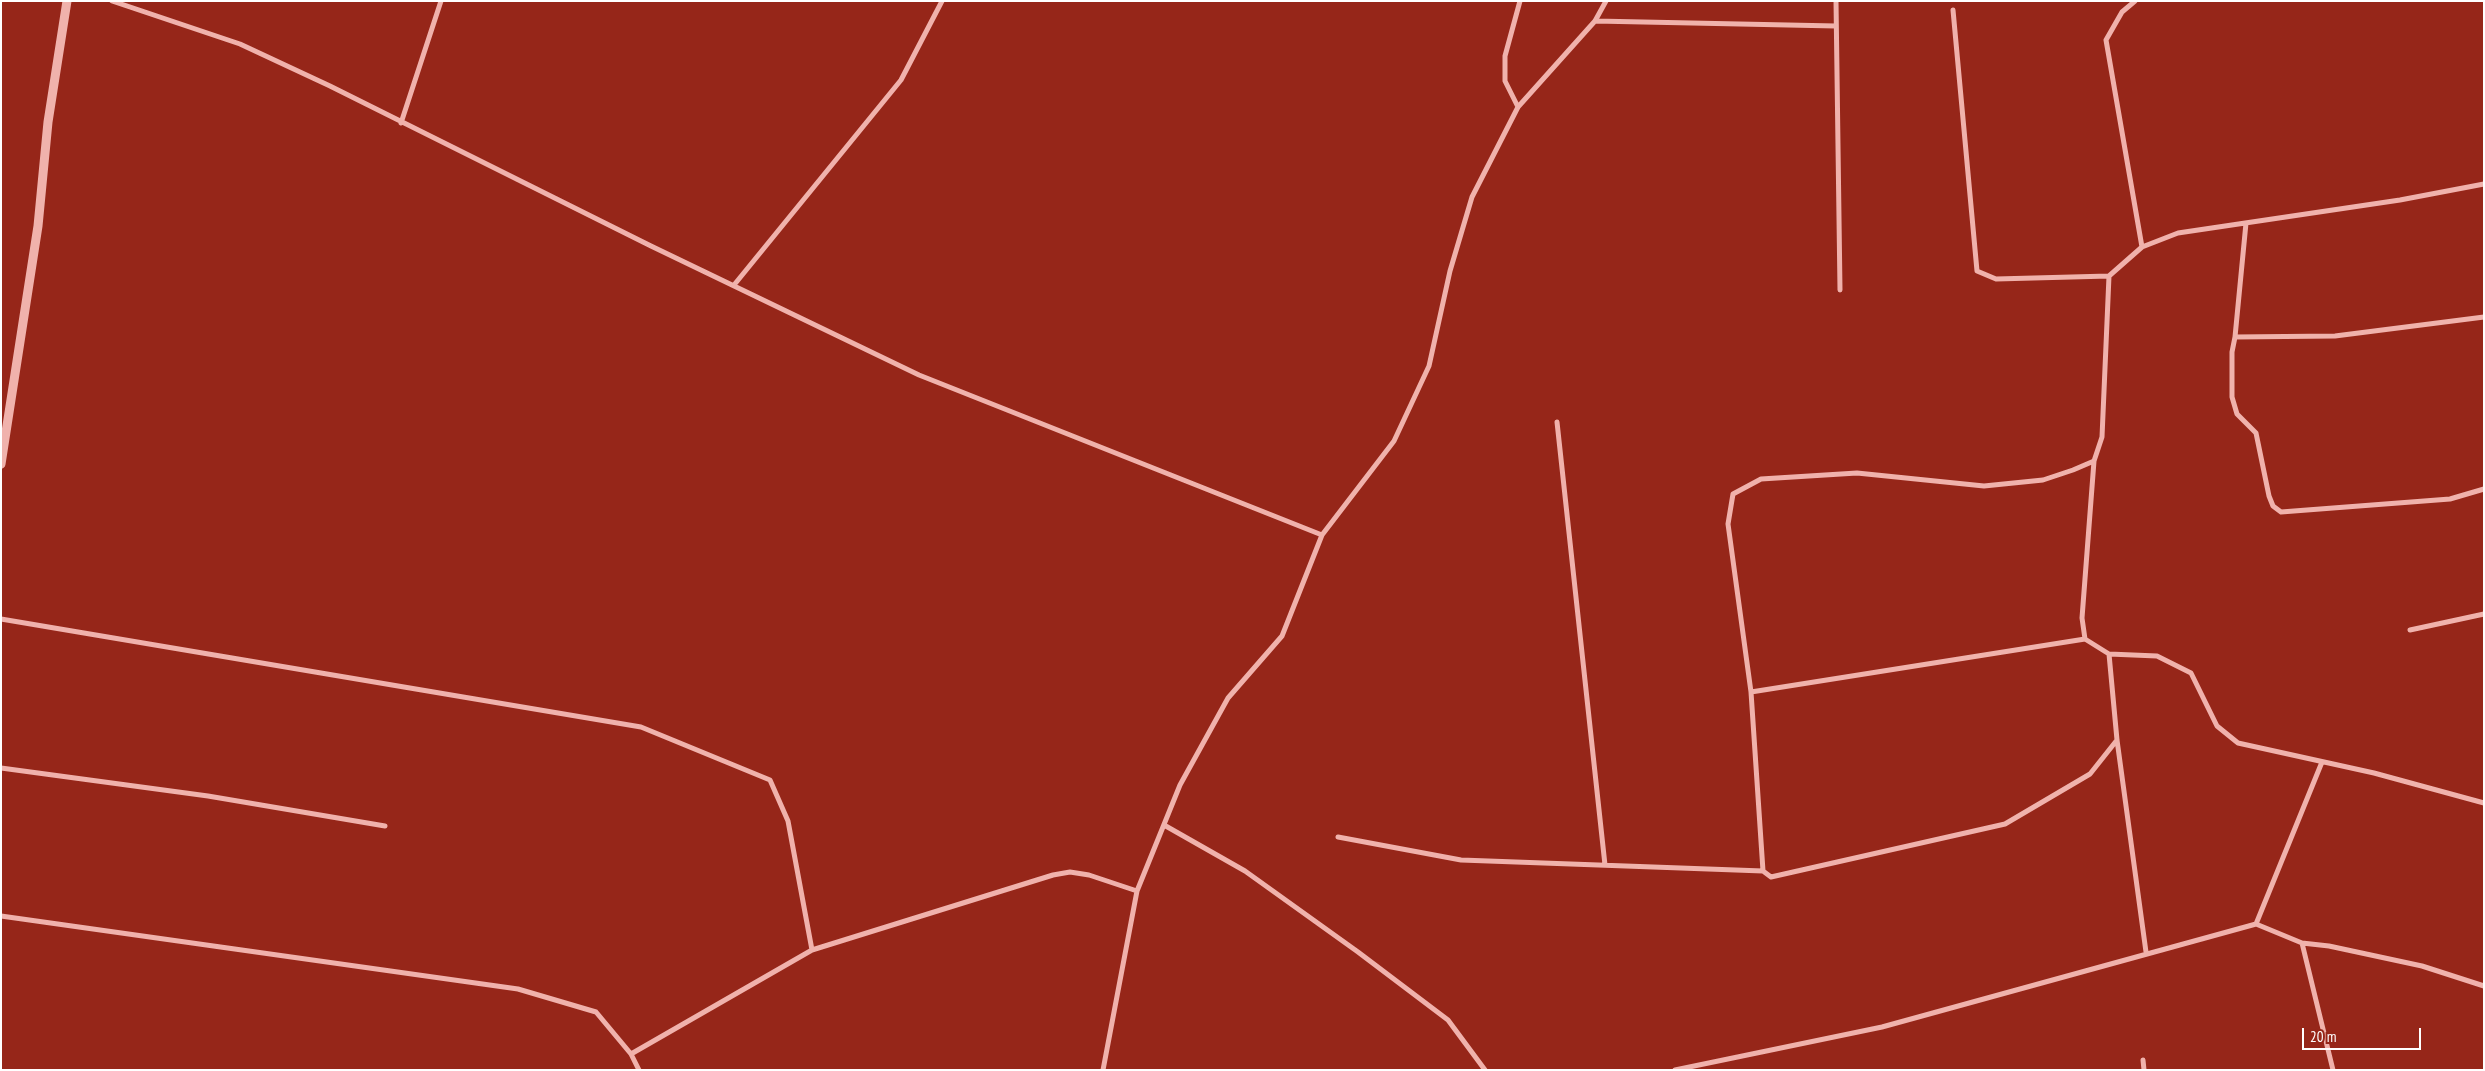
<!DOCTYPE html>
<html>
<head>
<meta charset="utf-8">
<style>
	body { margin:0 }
	#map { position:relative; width:2485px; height:1071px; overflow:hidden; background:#962619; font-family:"PT Sans Narrow",sans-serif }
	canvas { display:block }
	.frame { position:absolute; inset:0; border:2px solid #fff; pointer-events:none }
	.scale { position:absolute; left:2302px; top:1028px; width:119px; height:22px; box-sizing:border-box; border:2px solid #fff; border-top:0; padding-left:6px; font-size:15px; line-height:18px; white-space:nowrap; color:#fff; -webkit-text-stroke:4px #962619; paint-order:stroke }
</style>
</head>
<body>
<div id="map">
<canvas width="2485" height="1071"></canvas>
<div class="frame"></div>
<div class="scale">20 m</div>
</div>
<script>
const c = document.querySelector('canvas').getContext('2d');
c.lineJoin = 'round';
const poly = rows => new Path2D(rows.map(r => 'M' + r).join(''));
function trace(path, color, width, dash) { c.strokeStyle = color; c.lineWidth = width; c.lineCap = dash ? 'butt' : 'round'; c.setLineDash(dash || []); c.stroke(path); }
trace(poly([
	[112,1,240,44,330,86,651,246,919,375,1322,535],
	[1836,1,1840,290],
	[2135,1,2122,12,2106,40,2142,247],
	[1953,10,1977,271,1996,279,2109,276],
	[1595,21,1836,26],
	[1518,107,1505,81,1505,56,1520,1],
	[401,123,441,1],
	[2246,223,2235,337,2335,336,2484,317],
	[734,285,901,80,942,1],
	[2235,337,2232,352,2232,397,2237,414,2256,433,2269,496,2273,506,2281,512,2450,499,2484,489],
	[1557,422,1605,865],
	[2094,461,2082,618,2085,639,2109,654,2157,656,2191,673,2217,726,2238,743,2374,773,2484,803],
	[1,619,641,727,770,780,788,821,812,950],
	[2410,630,2484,614],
	[2109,654,2117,740,2146,952],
	[1751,692,2085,639],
	[2117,740,2090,774,2005,824,1771,877,1763,871,1751,692,1728,524,1733,494,1761,479,1857,473,1984,486,2043,480,2073,470,2094,461,2102,437,2109,276,2142,247,2178,233,2400,200,2484,184],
	[1,768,208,796,385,826],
	[1164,825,1245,871,1358,952,1448,1020,1485,1070],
	[1338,837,1461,860,1763,871],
	[1,916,518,989,596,1012,631,1054,639,1070],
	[2256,924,2322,762],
	[2302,943,2333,1070],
	[631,1054,812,950,1053,875,1070,872,1089,875,1137,891],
	[2143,1060,2144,1070],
	[1103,1070,1137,891,1180,785,1228,698,1282,636,1322,535,1394,441,1429,366,1450,271,1472,197,1518,107,1595,21,1606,1],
	[1675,1070,1882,1027,2256,924,2302,943,2329,946,2422,966,2484,986]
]), '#f0b2ac', 5);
trace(poly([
	[1,464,38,226,48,122,67,1]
]), '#f0b2ac', 9);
</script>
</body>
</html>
